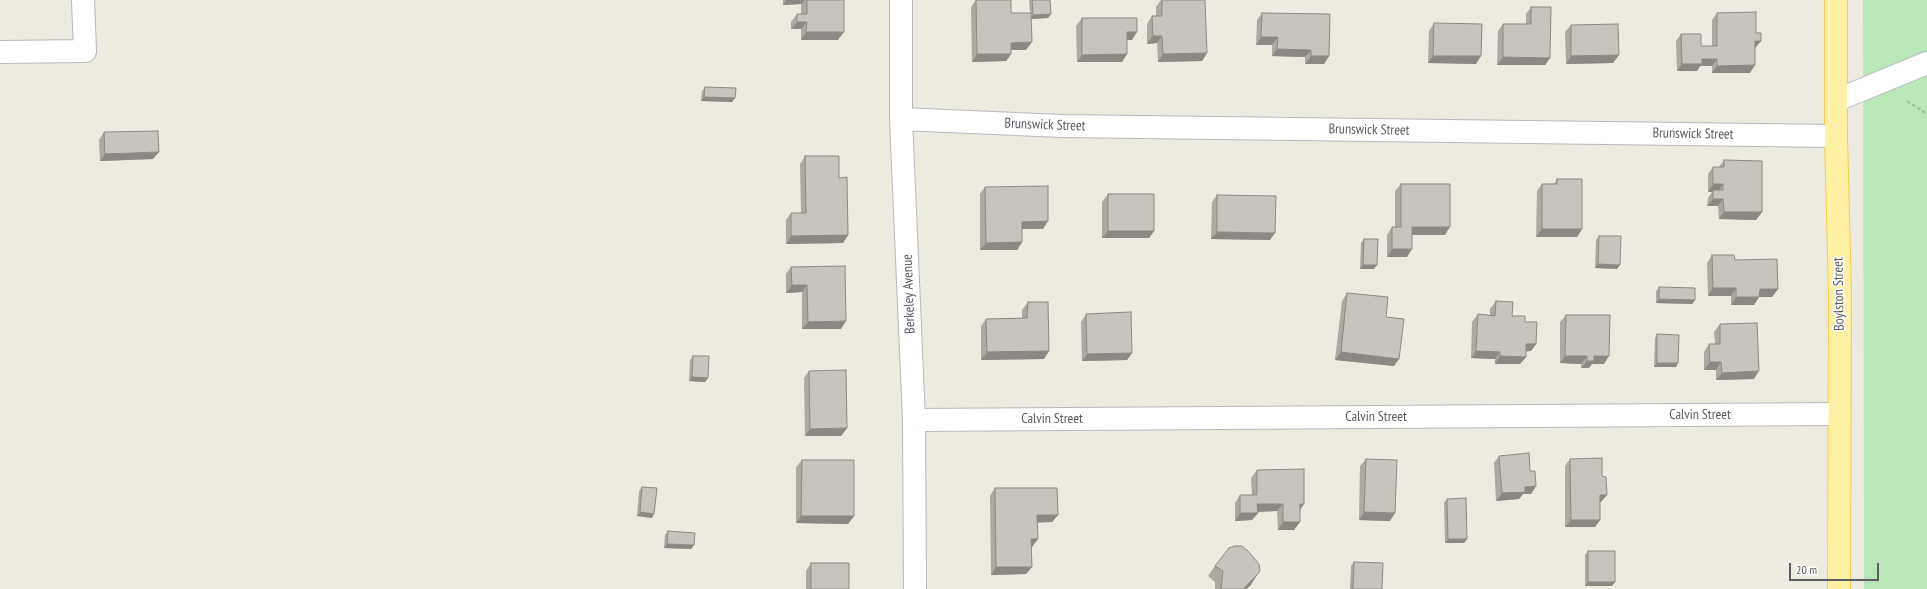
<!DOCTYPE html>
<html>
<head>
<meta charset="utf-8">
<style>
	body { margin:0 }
	#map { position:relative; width:1927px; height:589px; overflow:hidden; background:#edeae0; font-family:"PT Sans Narrow",sans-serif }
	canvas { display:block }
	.scale { position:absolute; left:1789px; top:563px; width:90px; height:18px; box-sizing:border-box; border:2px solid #595d62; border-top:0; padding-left:5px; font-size:12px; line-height:14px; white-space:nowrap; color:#595d62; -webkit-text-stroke:3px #fff; paint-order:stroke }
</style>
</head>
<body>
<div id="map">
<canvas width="1927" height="589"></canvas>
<div class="scale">20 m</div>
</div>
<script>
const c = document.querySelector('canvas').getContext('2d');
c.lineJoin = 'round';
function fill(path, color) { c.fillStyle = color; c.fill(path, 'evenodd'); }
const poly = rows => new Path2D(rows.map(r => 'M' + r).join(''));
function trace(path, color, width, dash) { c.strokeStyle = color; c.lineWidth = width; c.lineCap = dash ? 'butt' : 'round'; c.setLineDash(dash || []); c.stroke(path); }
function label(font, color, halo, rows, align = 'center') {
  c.font = font + ' "PT Sans Narrow",sans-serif'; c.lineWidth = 3; c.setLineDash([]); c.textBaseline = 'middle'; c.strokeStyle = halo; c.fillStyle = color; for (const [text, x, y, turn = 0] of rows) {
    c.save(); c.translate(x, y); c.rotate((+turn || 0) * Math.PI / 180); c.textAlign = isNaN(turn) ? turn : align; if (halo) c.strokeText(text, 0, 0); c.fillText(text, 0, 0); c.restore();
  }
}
fill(poly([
	[1863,0,1927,0,1927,589,1864,589]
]), '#bae7ba');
const minor = poly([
	[901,0,901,119,914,420,915,589],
	[0,52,85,51,83,0],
	[1837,100,1927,63],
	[901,119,1062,126,1836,136],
	[914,420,1839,414]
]);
const major = poly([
	[1836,0,1836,136,1840,295,1839,589]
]);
trace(minor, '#b6b9be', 24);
trace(major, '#facb4c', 24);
trace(poly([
	[1907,101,1927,114]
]), '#93c8a2', 2.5, [4, 2]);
trace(minor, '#fff', 22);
trace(major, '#fff1a3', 22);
fill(poly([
	[783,0,844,0,838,40,801,40,801,29,791,29,791,22,797,14,801,14,801,4,783,5],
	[976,0,1011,13,1030,13,1029,0,1050,0,1051,14,1048,18,1031,19,1026,50,1011,50,1011,54,1006,61,972,62,971,7],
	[1161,0,1207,53,1202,61,1158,62,1157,43,1147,44,1147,24,1152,16,1156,16,1156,7],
	[1531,7,1550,58,1545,65,1497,65,1498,31,1503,24,1526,24,1526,14],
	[1262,13,1329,56,1324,64,1305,64,1305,57,1272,56,1272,45,1256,45,1257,20],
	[1717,13,1756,33,1761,41,1755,48,1750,73,1712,73,1712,66,1700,66,1697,71,1677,71,1676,41,1681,34,1701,46,1712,46,1712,20],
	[1082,18,1132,40,1127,40,1127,54,1122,62,1077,62,1076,26],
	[1434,23,1476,64,1428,63,1429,31],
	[1571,25,1613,63,1566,64,1565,32],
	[705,87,732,102,701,101,702,91],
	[104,132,153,159,100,161,99,140],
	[805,156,839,178,848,235,843,243,786,244,786,220,791,213,801,213,800,164],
	[1724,160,1762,212,1756,220,1719,219,1718,206,1707,206,1708,198,1712,192,1708,192,1708,174,1713,167,1719,167],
	[1557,179,1582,229,1577,237,1536,237,1537,191,1542,184,1554,184],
	[1401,184,1445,235,1412,235,1407,257,1387,257,1387,235,1392,227,1395,227,1395,191],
	[985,187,1043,229,1022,229,1022,242,1017,250,980,250,980,194],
	[1108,194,1154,231,1149,238,1102,238,1102,202],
	[1217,195,1270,240,1211,239,1212,202],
	[1599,236,1620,265,1617,269,1595,268,1596,240],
	[1364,239,1374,269,1360,269,1361,243],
	[1712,255,1735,260,1778,289,1772,297,1759,297,1754,305,1731,305,1731,296,1708,296,1707,263],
	[845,266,841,329,802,329,802,292,786,293,786,274,791,267],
	[1659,287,1695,300,1692,304,1656,303,1656,291],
	[1347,293,1386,317,1394,366,1335,360,1342,301],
	[1496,301,1512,316,1525,322,1536,344,1531,351,1526,351,1526,357,1520,364,1495,364,1495,359,1471,358,1472,322,1478,314,1490,315,1490,309],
	[1028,302,1049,351,1044,359,981,360,981,326,986,319,1022,318,1022,310],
	[1086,314,1132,353,1127,360,1082,361,1081,322],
	[1566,315,1604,364,1592,364,1589,368,1581,368,1581,364,1560,363,1560,322],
	[1720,324,1754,379,1716,380,1716,370,1704,370,1704,352,1709,344,1715,344,1714,332],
	[1657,334,1676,367,1654,367,1655,338],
	[693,356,708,378,705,382,689,381,690,360],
	[809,371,847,428,841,436,805,436,804,378],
	[1499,456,1530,471,1536,486,1531,494,1523,494,1519,499,1496,501,1494,463],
	[1366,459,1390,521,1359,520,1360,466],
	[1570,459,1601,502,1600,502,1600,520,1595,527,1565,527,1565,466],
	[802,460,854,516,848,524,796,523,796,467],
	[1257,470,1304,504,1300,510,1294,530,1278,530,1277,511,1257,512,1258,513,1252,520,1235,521,1235,503,1240,495,1252,495,1251,478],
	[642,487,652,518,637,516,639,491],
	[995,488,1058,515,1052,522,1037,522,1032,547,1031,547,1032,567,1026,574,991,575,990,496],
	[1447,499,1467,539,1464,543,1445,543,1444,503],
	[668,531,694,545,691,549,664,548,665,535],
	[1588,551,1612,586,1585,586,1585,555],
	[1354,562,1382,589,1350,589,1351,566],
	[811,563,849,589,806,589,806,571],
	[1215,566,1257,575,1250,586,1246,589,1215,589,1215,582,1208,576]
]), '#aca9a3');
fill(poly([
	[786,0,805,0,801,4,783,5],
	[1051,14,1048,18,1030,19,1033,15],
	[797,22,807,22,801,29,791,29],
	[806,32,844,32,838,40,801,40],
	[1127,32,1137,32,1132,40,1122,40],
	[1153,36,1162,36,1157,43,1147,44],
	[1261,37,1278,37,1272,45,1256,45],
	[1755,41,1761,41,1755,48],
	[1032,42,1026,50,1006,50,1011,43],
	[1277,49,1311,50,1305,57,1272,56],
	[1207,53,1202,61,1158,62,1163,54],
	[977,54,1011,54,1006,61,972,62],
	[1127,54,1122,62,1077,62,1082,55],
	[1619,55,1613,63,1566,64,1571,56],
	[1311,56,1329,56,1324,64,1305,64],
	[1433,56,1481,56,1476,64,1428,63],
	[1503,57,1550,58,1545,65,1497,65],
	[1702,59,1717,59,1712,66,1700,66,1697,71,1677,71,1682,64],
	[1755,65,1750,73,1712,73,1717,66],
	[704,97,735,98,732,102,701,101],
	[159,152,153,159,100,161,105,154],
	[1713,184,1723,184,1718,192,1713,190,1712,192,1708,192],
	[1713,199,1723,199,1718,206,1707,206],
	[1724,212,1762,212,1756,220,1719,219],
	[1048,221,1043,229,1017,229,1022,222],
	[1412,227,1450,227,1445,235,1407,235],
	[1542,229,1582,229,1577,237,1536,237],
	[1108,231,1154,231,1149,238,1102,238],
	[1217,232,1275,233,1270,240,1211,239],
	[848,235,843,243,786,244,791,236],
	[1022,242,1017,250,980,250,986,243],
	[1392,249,1412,249,1407,257,1387,257],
	[1598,264,1620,265,1617,269,1595,268],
	[1363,265,1377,265,1374,269,1360,269],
	[792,285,807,285,802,292,786,293],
	[1713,288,1736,288,1731,296,1708,296],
	[1760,289,1778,289,1772,297,1754,297],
	[1736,297,1759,297,1754,305,1731,305],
	[1659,299,1695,300,1692,304,1656,303],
	[846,321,841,329,802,329,808,322],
	[1526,344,1536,344,1531,351,1521,352],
	[1049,351,1044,359,981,360,987,352],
	[1476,351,1500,352,1495,359,1471,358],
	[1341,352,1399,359,1394,366,1335,360],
	[1132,353,1127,360,1082,361,1087,354],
	[1500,356,1526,357,1520,364,1495,364],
	[1565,356,1587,356,1581,364,1560,363],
	[1594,356,1609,356,1604,364,1592,364,1589,368,1581,368,1587,361],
	[1710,362,1721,362,1716,370,1704,370],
	[1657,363,1678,363,1676,367,1654,367],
	[1759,371,1754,379,1716,380,1722,373],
	[692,377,708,378,705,382,689,381],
	[847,428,841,436,805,436,810,429],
	[1536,486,1531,494,1523,494,1519,499,1496,501,1502,493,1525,487],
	[1600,495,1607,495,1601,502,1594,502],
	[1257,504,1283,504,1277,511,1252,512],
	[1300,504,1304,504,1299,511],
	[640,512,654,514,652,518,637,516],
	[1364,512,1395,513,1390,521,1359,520],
	[1240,513,1258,513,1252,520,1235,521],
	[1037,515,1058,515,1052,522,1032,523],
	[801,516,854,516,848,524,796,523],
	[1571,520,1600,520,1595,527,1565,527],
	[1283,522,1300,522,1294,530,1278,530],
	[1031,539,1038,539,1032,547,1026,547],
	[1448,539,1467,539,1464,543,1445,543],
	[667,544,694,545,691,549,664,548],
	[996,567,1032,567,1026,574,991,575],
	[1257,575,1250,586,1246,589,1243,589],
	[1588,582,1615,582,1612,586,1585,586]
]), '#8c8984');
const building = poly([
	[807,0,844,0,844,32,806,32,807,22,797,22,797,14,807,14,807,0],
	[976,0,1011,0,1011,13,1031,13,1032,42,1011,43,1011,54,977,54,976,0],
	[1032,0,1050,0,1051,14,1033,15,1032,0],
	[1162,0,1205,0,1207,53,1163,54,1162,36,1153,36,1152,16,1162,16,1162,0],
	[1531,7,1551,7,1550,58,1503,57,1503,24,1531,24,1531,7],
	[1756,12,1756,33,1761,33,1761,41,1755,41,1755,65,1717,66,1717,59,1702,59,1702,64,1682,64,1681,34,1701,34,1701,46,1717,46,1717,13,1756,12],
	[1262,13,1330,14,1329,56,1311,56,1311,50,1277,49,1278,37,1261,37,1262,13],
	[1082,18,1137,18,1137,32,1127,32,1127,54,1082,55,1082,18],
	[1434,23,1482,24,1481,56,1433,56,1434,23],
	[1618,24,1619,55,1571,56,1571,25,1618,24],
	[705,87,736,88,735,98,704,97,705,87],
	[158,131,159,152,105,154,104,132,158,131],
	[805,156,839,156,839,178,847,177,848,235,791,236,791,213,806,213,805,156],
	[1724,160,1762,161,1762,212,1724,212,1723,199,1713,199,1713,190,1723,190,1723,184,1713,184,1713,167,1724,167,1724,160],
	[1557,179,1582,179,1582,229,1542,229,1542,184,1557,184,1557,179],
	[1401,184,1450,184,1450,227,1412,227,1412,249,1392,249,1392,227,1401,227,1401,184],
	[1048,186,1048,221,1022,222,1022,242,986,243,985,187,1048,186],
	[1108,194,1154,194,1154,231,1108,231,1108,194],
	[1217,195,1276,196,1275,233,1217,232,1217,195],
	[1599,236,1621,236,1620,265,1598,264,1599,236],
	[1364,239,1378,239,1377,265,1363,265,1364,239],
	[1712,255,1734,255,1735,260,1777,259,1778,289,1760,289,1759,297,1736,297,1736,288,1713,288,1712,255],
	[845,266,846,321,808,322,807,285,792,285,791,267,845,266],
	[1659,287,1695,288,1695,300,1659,299,1659,287],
	[1347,293,1388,297,1386,317,1404,319,1399,359,1341,352,1347,293],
	[1496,301,1513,302,1512,316,1525,316,1525,322,1537,322,1536,344,1526,344,1526,357,1500,356,1500,352,1476,351,1478,314,1495,316,1496,301],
	[1028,302,1048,302,1049,351,987,352,986,319,1027,318,1028,302],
	[1131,312,1132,353,1087,354,1086,314,1131,312],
	[1566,315,1610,315,1609,356,1594,356,1594,361,1587,361,1587,356,1565,356,1566,315],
	[1757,323,1759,371,1722,373,1721,362,1710,362,1709,344,1720,344,1720,324,1757,323],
	[1657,334,1679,335,1678,363,1657,363,1657,334],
	[693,356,709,356,708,378,692,377,693,356],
	[846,370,847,428,810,429,809,371,846,370],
	[1529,453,1530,471,1535,471,1536,486,1525,487,1525,492,1502,493,1499,456,1529,453],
	[1602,458,1602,476,1606,477,1607,495,1600,495,1600,520,1571,520,1570,459,1602,458],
	[1366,459,1397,460,1395,513,1364,512,1366,459],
	[802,460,854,460,854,516,801,516,802,460],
	[1304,469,1304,504,1300,504,1300,522,1283,522,1283,504,1257,504,1258,513,1240,513,1240,495,1257,495,1257,470,1304,469],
	[642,487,657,488,654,514,640,512,642,487],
	[995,488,1057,488,1058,515,1037,515,1038,539,1031,539,1032,567,996,567,995,488],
	[1466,498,1467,539,1448,539,1447,499,1466,498],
	[668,531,695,533,694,545,667,544,668,531],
	[1235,546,1242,546,1248,551,1259,564,1260,571,1257,575,1245,587,1244,589,1221,589,1223,571,1215,566,1229,548,1235,546],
	[1588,551,1615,551,1615,582,1588,582,1588,551],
	[1354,562,1383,563,1382,589,1353,589,1354,562],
	[811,563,849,563,849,589,811,589,811,563]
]);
fill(building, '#c8c4bd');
trace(building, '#8c8984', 1);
label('14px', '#595d62', '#fff', [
	["Brunswick Street",1045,125,2],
	["Brunswick Street",1369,130,1],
	["Brunswick Street",1693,134,1],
	["Berkeley Avenue",909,294,-92],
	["Boylston Street",1839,294,-91],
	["Calvin Street",1700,415],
	["Calvin Street",1376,417],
	["Calvin Street",1052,419]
]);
</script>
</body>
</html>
